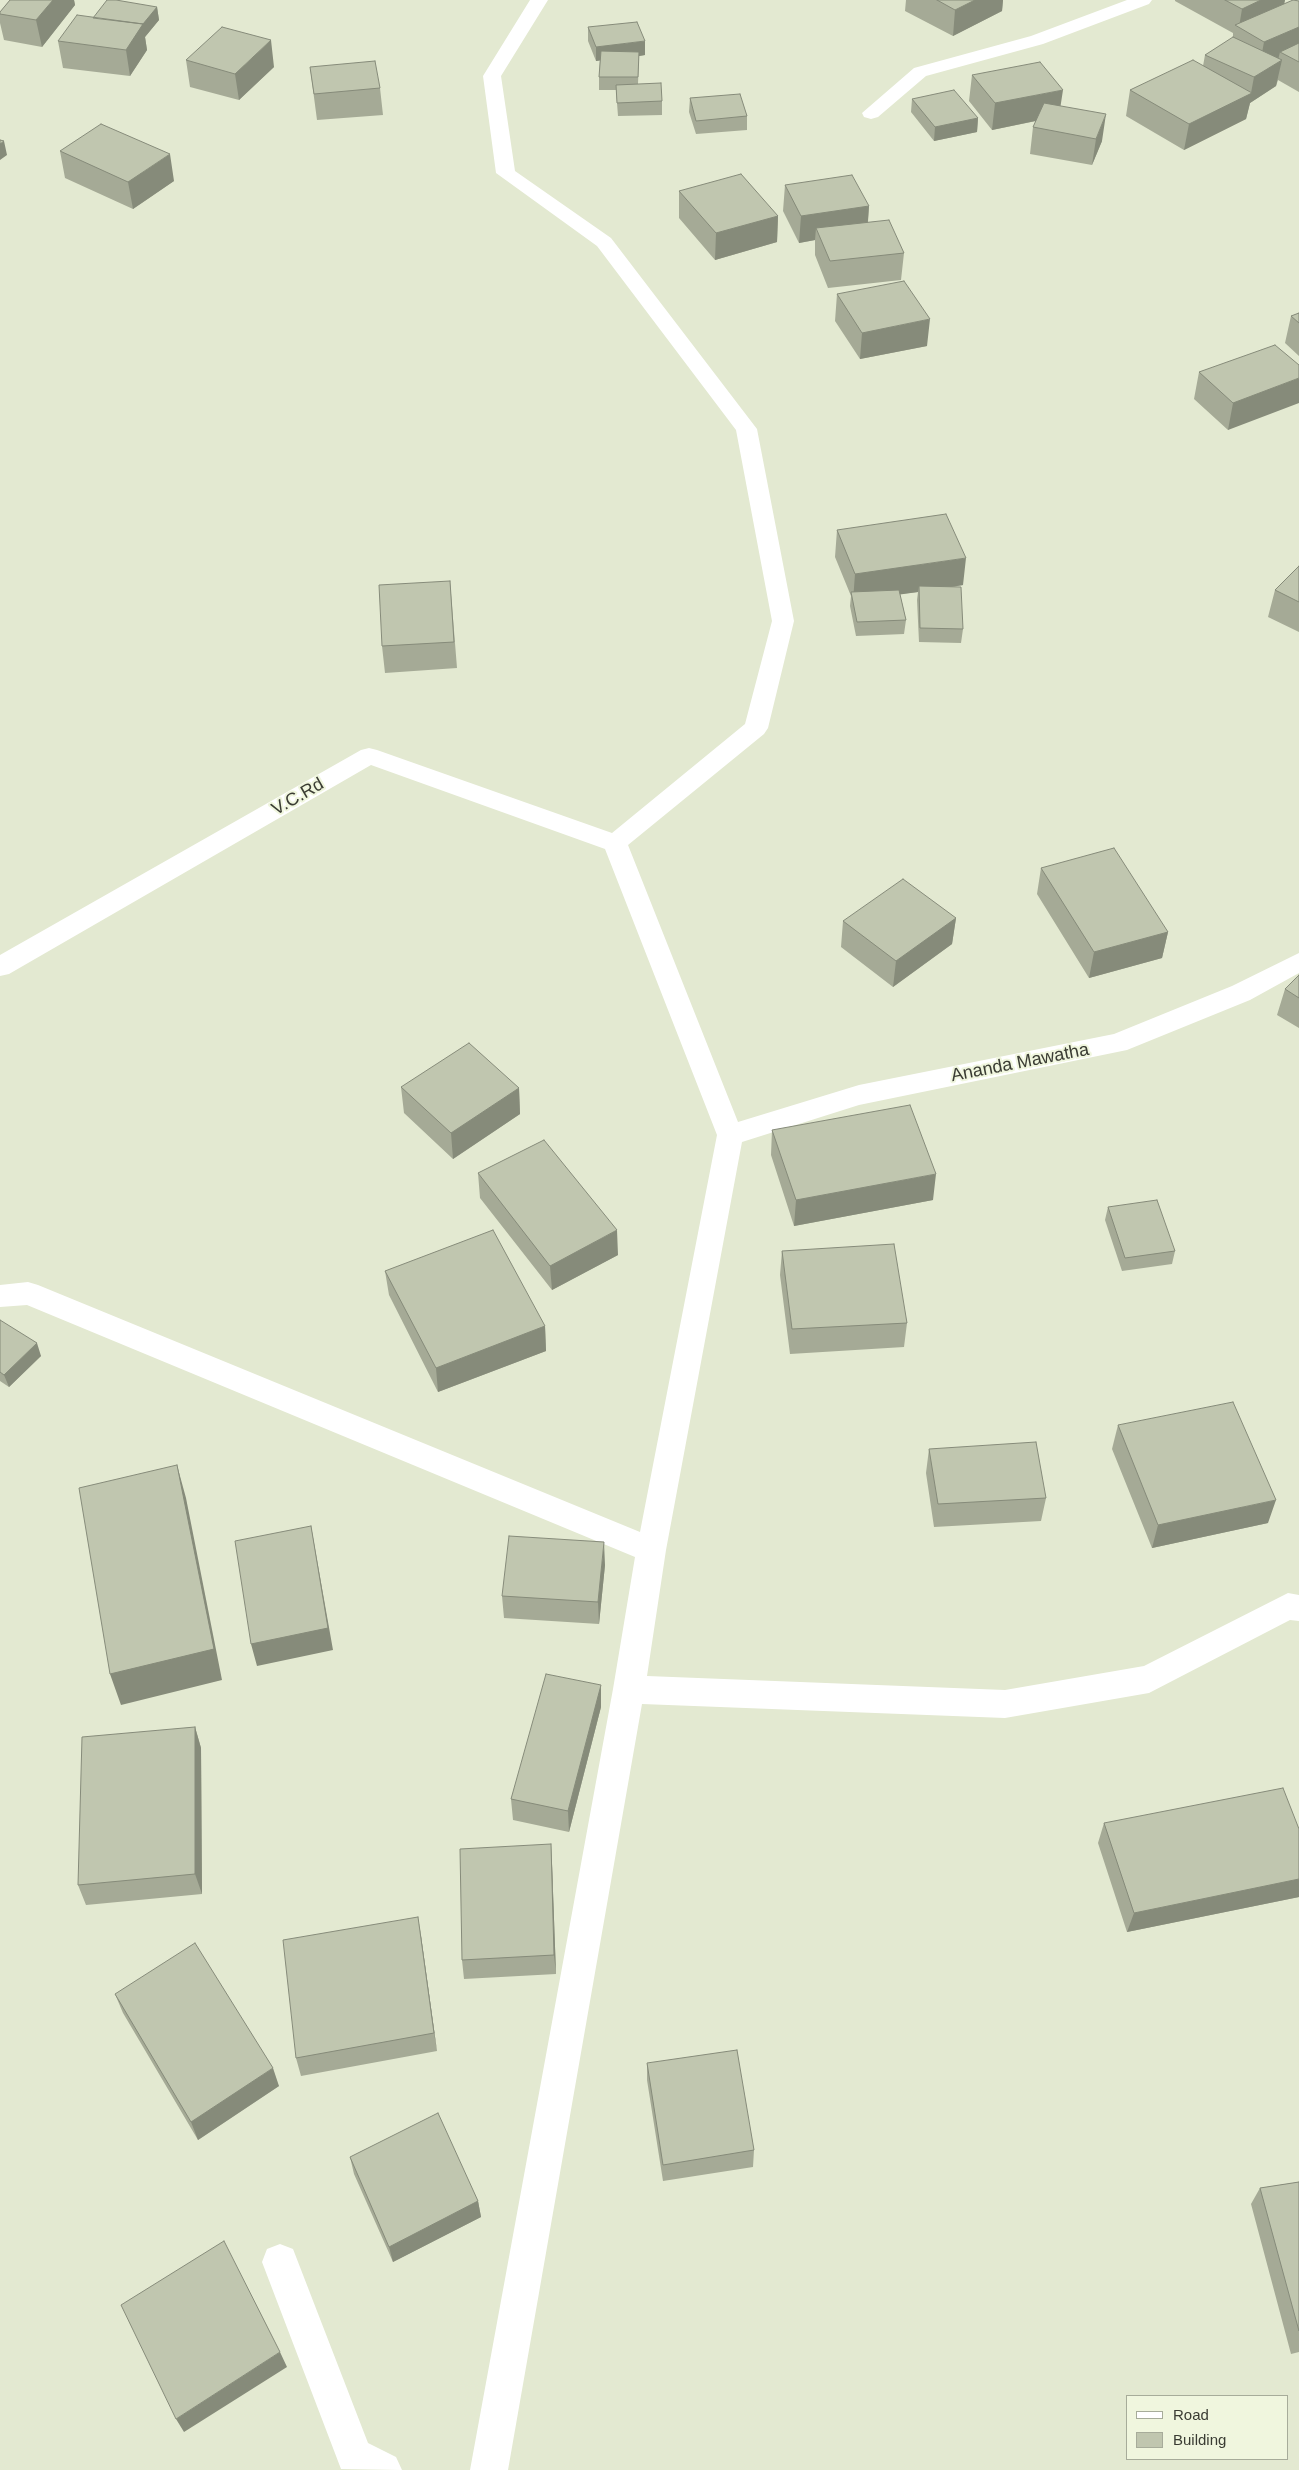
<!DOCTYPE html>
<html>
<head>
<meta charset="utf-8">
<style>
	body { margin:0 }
	#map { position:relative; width:1299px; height:2470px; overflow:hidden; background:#e3e9d1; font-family:Arial,sans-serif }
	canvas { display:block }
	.legend { position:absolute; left:1126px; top:2395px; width:162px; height:65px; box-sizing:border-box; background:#f0f6de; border:1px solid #a7ac9a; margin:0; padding:6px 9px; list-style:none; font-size:15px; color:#3a3c33 }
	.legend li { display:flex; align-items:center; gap:10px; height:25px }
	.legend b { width:25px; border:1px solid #a7ac9a }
</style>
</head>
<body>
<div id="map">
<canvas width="1299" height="2470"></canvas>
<ul class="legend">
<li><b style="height:6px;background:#fff"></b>Road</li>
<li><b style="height:14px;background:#c0c6af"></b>Building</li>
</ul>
</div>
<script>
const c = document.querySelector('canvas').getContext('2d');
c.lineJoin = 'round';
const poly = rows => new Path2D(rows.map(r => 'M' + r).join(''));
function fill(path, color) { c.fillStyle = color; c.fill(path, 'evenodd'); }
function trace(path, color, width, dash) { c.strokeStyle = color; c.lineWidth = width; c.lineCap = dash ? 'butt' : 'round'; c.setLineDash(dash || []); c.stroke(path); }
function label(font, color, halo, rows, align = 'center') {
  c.font = font + ' Arial,sans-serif'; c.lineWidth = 4; c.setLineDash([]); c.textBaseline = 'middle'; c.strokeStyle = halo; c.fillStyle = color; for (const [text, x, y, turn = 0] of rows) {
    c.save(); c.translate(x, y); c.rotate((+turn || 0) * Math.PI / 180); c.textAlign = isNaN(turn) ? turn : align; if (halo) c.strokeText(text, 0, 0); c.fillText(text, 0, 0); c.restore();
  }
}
fill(poly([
	[530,0,548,0,501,76,515,171,611,238,757,429,794,621,768,728,764,734,628,845,738,1122,859,1085,1114,1034,1232,986,1299,953,1299,973,1250,1000,1127,1050,859,1105,742,1142,666,1550,647,1676,1005,1690,1144,1666,1288,1593,1299,1595,1299,1621,1290,1620,1149,1693,1005,1718,642,1704,508,2470,470,2470,613,1689,635,1557,27,1305,0,1307,0,1285,28,1282,38,1285,640,1532,717,1135,605,849,371,765,9,974,0,976,0,955,361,750,369,748,377,750,612,833,745,724,772,621,736,430,597,246,496,173,483,76,530,0],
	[1127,0,1152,0,1149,4,1043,44,926,76,878,117,871,119,864,117,862,113,914,68,1031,36,1127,0],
	[280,2244,293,2249,368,2443,396,2457,402,2470,341,2469,262,2262,267,2249,280,2244]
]), '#fff');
fill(poly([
	[10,0,74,0,75,5,42,47,4,40,0,23,0,12],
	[906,0,1003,0,1002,11,953,36,905,11],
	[1175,0,1285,0,1284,4,1299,1,1299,92,1278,80,1276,86,1250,103,1246,119,1184,150,1126,116,1130,90,1203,66,1205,55,1233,38,1233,33,1175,1],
	[157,7,159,20,145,37,147,50,130,76,63,68,58,41],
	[588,27,645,55,639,56,638,84,662,101,662,115,618,116,616,90,599,90,599,77,600,60,596,61,588,41],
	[186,60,274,67,239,100,190,87],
	[310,67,380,88,383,115,317,120],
	[972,75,1060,106,1102,141,1092,165,1030,154,1033,127,1036,121,992,130,969,101],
	[690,98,747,116,747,130,696,134,689,112],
	[912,99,978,118,977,132,934,141,911,112],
	[60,151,174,181,133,209,65,178],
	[785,185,869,206,868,222,904,253,901,280,828,288,815,255,815,240,799,243,783,211],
	[679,191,778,216,777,242,715,260,679,218],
	[837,294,927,346,860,359,835,321],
	[1299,313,1299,356,1285,343,1291,316],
	[1299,365,1228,430,1194,399,1199,372],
	[837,530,963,585,952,587,963,629,961,643,919,642,917,600,918,592,900,594,906,620,904,634,856,636,850,606,851,596,835,557],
	[1299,566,1299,632,1268,617,1275,590],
	[450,581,457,668,385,673,382,646],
	[1041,868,1168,932,1162,958,1089,978,1037,894],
	[956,918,952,944,893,987,841,947,843,921],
	[1299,975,1299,1028,1277,1015,1285,989],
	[401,1087,519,1088,520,1114,453,1159,404,1113],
	[772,1130,933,1200,794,1226,771,1155],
	[478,1173,618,1255,552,1290,480,1198],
	[1108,1207,1175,1251,1172,1264,1122,1271,1105,1220],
	[782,1251,907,1323,904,1347,790,1354,780,1275],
	[385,1271,545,1326,546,1351,438,1392,389,1295],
	[0,1320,41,1356,9,1387,0,1381],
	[1118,1425,1268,1523,1152,1548,1112,1449],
	[929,1449,1046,1498,1041,1521,934,1527,926,1473],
	[605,1565,599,1624,504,1618,502,1596],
	[601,1685,601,1707,569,1832,513,1820,511,1799],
	[195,1727,201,1748,202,1894,86,1905,78,1885],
	[1104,1823,1299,1829,1299,1897,1127,1932,1098,1843],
	[551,1844,552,1864,556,1974,464,1979,462,1960],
	[421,1936,437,2051,301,2076,296,2058],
	[115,1994,279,2086,198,2140,123,2013],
	[647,2063,754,2150,753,2167,663,2181,647,2080],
	[350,2157,478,2201,481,2217,393,2262,354,2174],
	[1299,2182,1299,2352,1291,2354,1251,2204,1260,2188]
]), '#a5aa96');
fill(poly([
	[53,0,74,0,75,5,42,47,36,20],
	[975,0,1003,0,1002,11,953,36,955,10],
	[1261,0,1285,0,1282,13,1239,27,1242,9],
	[157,7,159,20,145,37,147,50,130,76,126,50,138,29],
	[1299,27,1299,51,1280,52,1278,60,1259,69,1264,42],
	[271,40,274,67,239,100,235,74],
	[645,41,645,55,639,56,638,91,639,56,596,61,596,47],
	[1282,60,1276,86,1250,103,1246,119,1184,150,1189,124,1251,93,1254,77],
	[1063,90,1059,116,992,130,995,103],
	[1106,114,1102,141,1092,165,1096,139],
	[978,118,977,132,934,141,935,127],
	[4,141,7,155,0,160,0,144],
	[170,154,174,181,133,209,128,182],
	[869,206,867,232,816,228,815,240,799,243,801,216],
	[778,216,777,242,715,260,716,233],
	[930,319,927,346,860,359,862,333],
	[1299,378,1299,403,1228,430,1233,403],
	[966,558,963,585,919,592,919,586,918,592,853,601,855,574],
	[956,918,952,944,893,987,896,961],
	[1168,932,1162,958,1089,978,1094,952],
	[519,1088,520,1114,453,1159,451,1133],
	[936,1174,933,1200,794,1226,796,1200],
	[617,1230,618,1255,552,1290,550,1266],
	[545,1326,546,1351,438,1392,436,1368],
	[37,1343,41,1356,9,1387,4,1375],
	[177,1465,186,1498,222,1680,121,1705,110,1674],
	[1276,1500,1268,1523,1152,1548,1158,1525],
	[311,1526,333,1650,257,1666,251,1644],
	[604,1542,605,1565,599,1624,598,1602],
	[601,1685,601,1707,569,1832,568,1811],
	[195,1727,201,1748,202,1894,195,1874],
	[551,1844,552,1864,556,1974,554,1955],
	[1299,1879,1299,1897,1127,1932,1134,1913],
	[418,1917,421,1936,437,2051,434,2033],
	[273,2068,279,2086,198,2140,191,2122],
	[478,2201,481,2217,393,2262,389,2247],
	[280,2352,287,2367,184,2432,176,2419]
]), '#868b7a');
const building = poly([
	[10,0,53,0,36,20,0,14,0,12,10,0],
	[107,0,116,0,157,7,143,24,93,18,107,0],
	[937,0,975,0,955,10,937,0],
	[1225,0,1261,0,1242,9,1225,0],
	[1293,0,1299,1,1299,27,1264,42,1235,25,1293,0],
	[77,15,143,24,126,50,58,41,77,15],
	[637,22,645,41,596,47,588,27,637,22],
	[222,27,271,40,235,74,186,60,222,27],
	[1233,37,1282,60,1254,77,1205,55,1233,37],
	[1299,43,1299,62,1280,52,1299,43],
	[601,51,639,52,638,77,599,77,601,51],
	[1193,60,1252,93,1189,124,1130,90,1193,60],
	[375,61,380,88,314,94,310,67,375,61],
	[1040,62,1063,90,995,103,972,75,1040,62],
	[661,83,662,101,617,103,616,85,661,83],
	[954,90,978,118,935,127,912,99,954,90],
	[740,94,747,116,696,121,690,98,740,94],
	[1044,103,1106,114,1096,139,1033,127,1044,103],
	[101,124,170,154,128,182,60,151,101,124],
	[0,140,4,141,0,144,0,140],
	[741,174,778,216,716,233,679,191,741,174],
	[852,175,869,206,801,216,785,185,852,175],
	[889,220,904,253,830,261,816,228,889,220],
	[904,281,930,319,862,333,837,294,904,281],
	[1299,313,1299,323,1291,316,1299,313],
	[1275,345,1299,365,1299,378,1233,403,1199,372,1275,345],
	[946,514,966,558,855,574,837,530,946,514],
	[1299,566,1299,602,1275,590,1299,566],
	[450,581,454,642,382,646,379,585,450,581],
	[919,586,961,587,963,629,920,628,919,586],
	[899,590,906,620,857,622,851,592,899,590],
	[1114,848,1168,932,1094,952,1041,868,1114,848],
	[903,879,956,918,896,961,843,921,903,879],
	[1299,975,1299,998,1285,989,1299,975],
	[469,1043,519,1088,451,1133,401,1087,469,1043],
	[910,1105,936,1174,796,1200,772,1130,910,1105],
	[544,1140,617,1230,550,1266,478,1173,544,1140],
	[1157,1200,1175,1251,1125,1258,1108,1207,1157,1200],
	[493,1230,545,1326,436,1368,385,1271,493,1230],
	[894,1244,907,1323,792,1329,782,1251,894,1244],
	[0,1320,37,1343,4,1375,0,1372,0,1320],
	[1233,1402,1276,1500,1158,1525,1118,1425,1233,1402],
	[1036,1442,1046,1498,938,1504,929,1449,1036,1442],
	[177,1465,214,1649,110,1674,79,1488,177,1465],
	[311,1526,328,1628,251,1644,235,1541,311,1526],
	[509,1536,604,1542,598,1602,502,1596,509,1536],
	[546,1674,601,1685,568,1811,511,1799,546,1674],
	[195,1727,195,1874,78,1885,82,1737,195,1727],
	[1283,1788,1299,1829,1299,1879,1134,1913,1104,1823,1283,1788],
	[551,1844,554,1955,462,1960,460,1849,551,1844],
	[418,1917,434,2033,296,2058,283,1940,418,1917],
	[195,1943,273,2068,191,2122,115,1994,195,1943],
	[737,2050,754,2150,663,2165,647,2063,737,2050],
	[438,2113,478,2201,389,2247,350,2157,438,2113],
	[1299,2182,1299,2331,1260,2188,1299,2182],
	[224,2241,280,2352,176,2419,121,2305,224,2241]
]);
fill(building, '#c0c6af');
trace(building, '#868b7a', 1);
label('18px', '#3a3c33', '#f0f6de', [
	["V.C.Rd",298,797,-30],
	["Ananda Mawatha",1020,1063,-11]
]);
</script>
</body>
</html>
